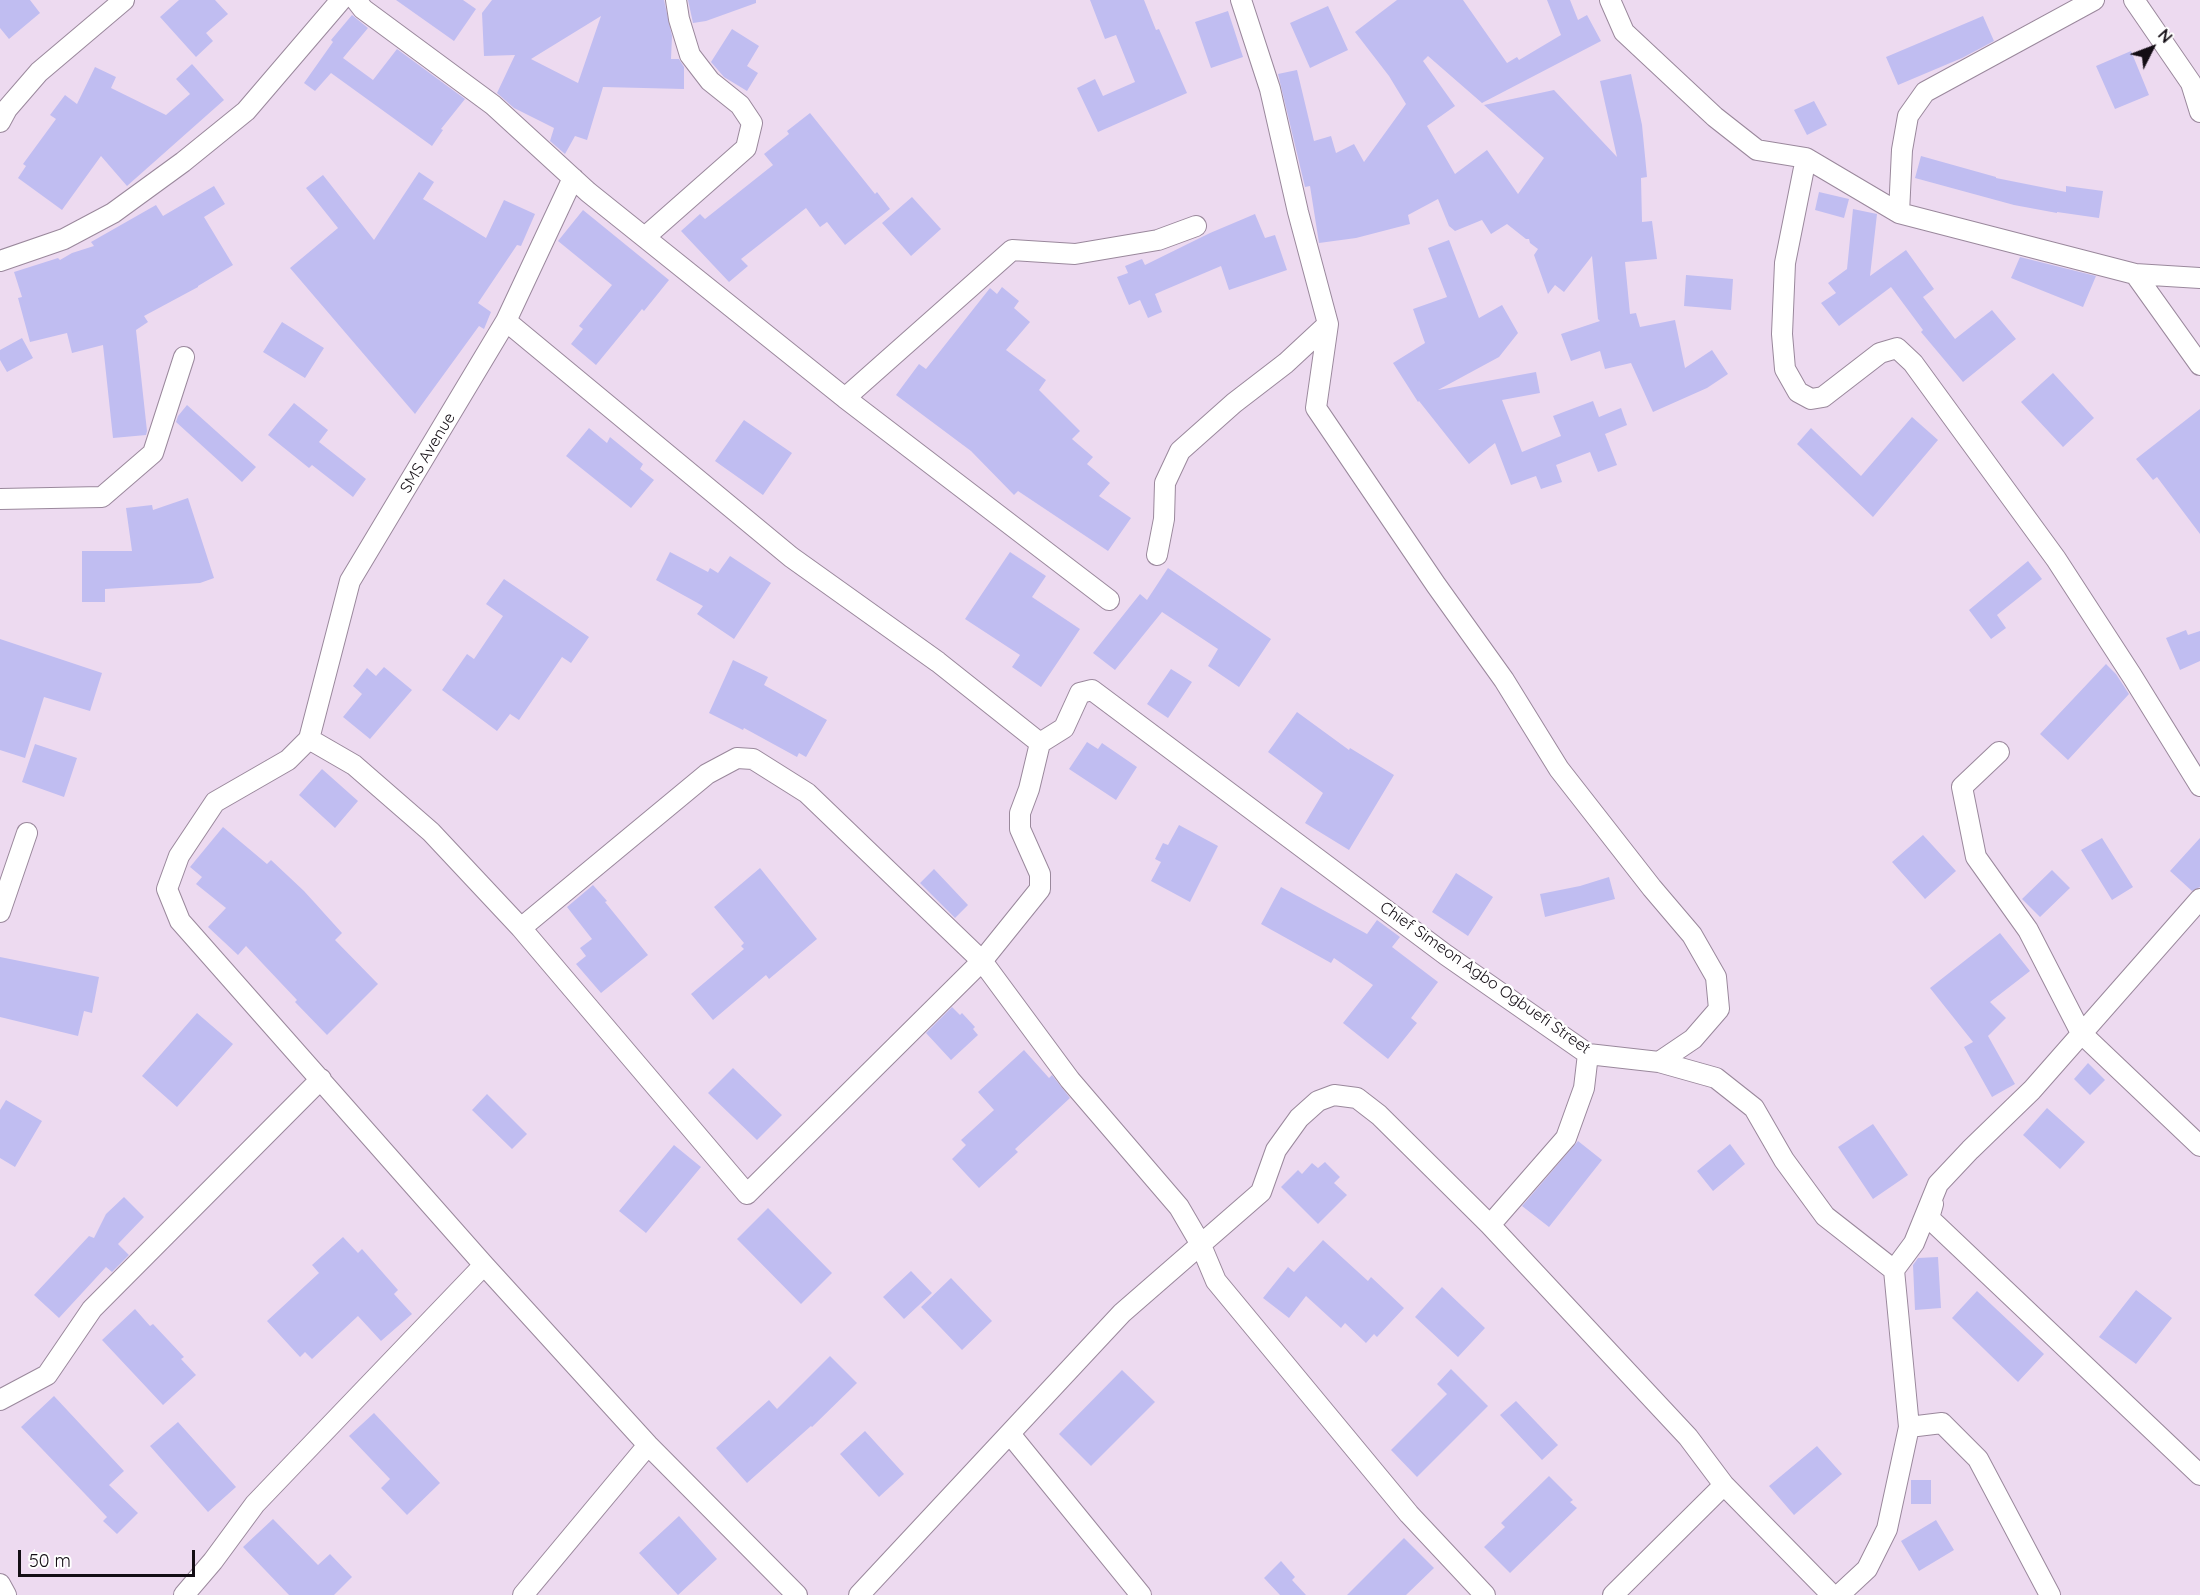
<!DOCTYPE html>
<html>
<head>
<meta charset="utf-8">
<style>
	body { margin:0 }
	#map { position:relative; width:2200px; height:1595px; overflow:hidden; background:#eddaf0; font-family:Quicksand,sans-serif }
	canvas { display:block }
	.north { position:absolute; left:2122px; top:18px; width:60px; height:60px; -webkit-text-stroke:4px #fff; paint-order:stroke; rotate:48deg; font-size:16px; font-weight:700; line-height:24px; text-align:center; color:#130d14 }
	.north::after { content:''; display:block; margin:auto; width:21px; height:27px; background:#130d14; clip-path:polygon(50% 0,100% 100%,50% 72%,0 100%) }
	.scale { position:absolute; left:18px; top:1550px; width:177px; height:27px; box-sizing:border-box; border:3px solid #130d14; border-top:0; padding-left:8px; font-size:18px; line-height:21px; white-space:nowrap; color:#130d14; -webkit-text-stroke:4px #fff; paint-order:stroke }
</style>
</head>
<body>
<div id="map">
<canvas width="2200" height="1595"></canvas>
<div class="north">N</div>
<div class="scale">50 m</div>
</div>
<script>
const c = document.querySelector('canvas').getContext('2d');
c.lineJoin = 'round';
function fill(path, color) { c.fillStyle = color; c.fill(path, 'evenodd'); }
const poly = rows => new Path2D(rows.map(r => 'M' + r).join(''));
function trace(path, color, width, dash) { c.strokeStyle = color; c.lineWidth = width; c.lineCap = dash ? 'butt' : 'round'; c.setLineDash(dash || []); c.stroke(path); }
function label(font, color, halo, rows, align = 'center') {
  c.font = font + ' Quicksand,sans-serif'; c.lineWidth = 5; c.setLineDash([]); c.textBaseline = 'middle'; c.strokeStyle = halo; c.fillStyle = color; for (const [text, x, y, turn = 0] of rows) {
    c.save(); c.translate(x, y); c.rotate((+turn || 0) * Math.PI / 180); c.textAlign = isNaN(turn) ? turn : align; if (halo) c.strokeText(text, 0, 0); c.fillText(text, 0, 0); c.restore();
  }
}
fill(poly([
	[0,0,30,0,40,13,9,39,0,28],
	[179,0,215,0,228,14,206,33,213,41,196,57,160,17],
	[396,0,463,0,476,9,454,41],
	[492,0,664,0,672,36,671,59,679,59,684,67,684,89,603,87,587,140,575,136,565,154,550,141,554,128,514,108,497,93,515,55,484,56,482,13],
	[601,16,578,83,531,59],
	[688,0,756,0,756,3,706,21,693,23],
	[1090,0,1144,0,1156,30,1159,29,1187,93,1098,132,1077,88,1095,79,1103,96,1135,82,1116,35,1105,39],
	[1397,0,1463,0,1507,63,1517,57,1519,60,1561,35,1547,0,1570,0,1578,20,1587,15,1601,41,1482,103,1428,56,1423,61,1455,106,1427,126,1455,174,1487,150,1518,194,1544,158,1484,105,1554,90,1617,157,1600,81,1631,74,1642,125,1647,177,1641,178,1642,222,1652,221,1657,259,1625,262,1630,314,1636,313,1640,327,1675,320,1685,368,1712,350,1728,374,1707,388,1653,412,1631,363,1605,369,1600,351,1571,361,1561,334,1600,321,1598,319,1592,256,1564,292,1555,285,1548,294,1534,255,1538,249,1530,243,1529,239,1526,239,1507,224,1491,234,1482,220,1455,231,1449,226,1438,199,1408,215,1410,224,1356,238,1319,243,1310,186,1305,187,1278,74,1297,70,1314,141,1331,136,1336,153,1354,144,1364,162,1406,104,1389,76,1355,32],
	[1328,6,1348,50,1310,68,1290,23],
	[1228,11,1243,57,1211,68,1195,22],
	[352,15,368,28,343,58,373,80,397,49,465,99,441,129,443,130,432,146,331,73,315,91,304,83,333,42,331,40],
	[1983,16,1994,41,1962,58,1898,85,1886,57],
	[732,29,759,46,747,66,758,73,747,91,724,77,711,62],
	[2131,51,2149,95,2115,109,2096,66],
	[192,64,224,100,127,186,101,156,62,210,18,178,26,166,23,164,56,119,50,115,65,95,77,104,95,67,116,77,111,88,166,115,190,94,176,79],
	[1814,101,1827,125,1807,135,1794,110],
	[810,113,875,194,877,192,890,209,845,245,827,222,820,227,806,208,741,259,748,266,729,282,681,231,700,214,705,219,773,165,764,154,789,134,787,131],
	[1921,156,1996,177,1996,178,2066,192,2066,186,2103,191,2099,218,2057,212,2057,213,2014,205,1915,178],
	[419,172,434,182,423,199,486,238,504,200,535,214,521,246,517,245,478,303,491,312,484,329,479,326,415,414,290,268,338,228,306,188,323,175,374,240],
	[214,186,225,204,204,217,233,265,198,286,198,287,144,316,148,322,136,330,147,431,146,435,113,438,103,345,72,353,67,333,30,342,18,298,22,297,14,272,58,258,60,260,72,253,94,246,91,242,156,205,163,216],
	[1819,192,1849,199,1844,218,1815,210],
	[912,197,941,229,911,256,882,223],
	[1853,209,1877,214,1870,276,1906,250,1934,289,1923,297,1955,339,1992,310,2016,339,1963,382,1921,332,1923,330,1891,287,1839,326,1821,303,1836,293,1828,283,1847,269],
	[583,210,669,280,644,311,642,309,596,365,571,344,583,329,579,326,612,285,558,241],
	[1255,214,1265,238,1275,235,1287,270,1229,290,1221,266,1155,294,1162,312,1148,318,1140,300,1129,305,1117,277,1128,273,1125,266,1142,259,1145,265,1210,233],
	[1449,240,1479,318,1502,305,1518,333,1499,357,1438,390,1536,372,1540,393,1502,400,1522,452,1561,436,1553,416,1593,401,1599,417,1621,408,1627,425,1605,434,1617,465,1598,472,1590,452,1556,465,1562,482,1541,489,1536,476,1511,485,1495,443,1469,464,1419,401,1418,402,1393,363,1425,343,1413,309,1447,297,1428,248],
	[2020,257,2096,276,2083,307,2011,278],
	[1686,275,1733,279,1731,310,1684,306],
	[1002,287,1019,301,1014,308,1030,322,1006,350,1046,380,1039,390,1080,431,1072,439,1093,457,1087,464,1110,483,1099,496,1131,518,1108,551,1018,491,1014,495,971,451,896,395,919,364,926,369,990,288,997,294],
	[282,322,324,348,305,378,263,352],
	[22,338,33,358,7,372,0,360,0,350],
	[2053,373,2094,418,2063,447,2021,402],
	[294,403,328,430,319,442,366,479,353,497,312,465,309,468,268,435],
	[187,405,256,467,242,482,176,422,178,416],
	[2200,409,2200,534,2157,477,2153,480,2136,459],
	[1912,417,1938,440,1873,517,1797,444,1811,428,1861,476],
	[744,420,792,453,763,495,715,461],
	[589,428,607,443,610,437,643,464,640,469,654,480,631,508,566,456],
	[188,498,214,578,200,583,105,589,105,602,82,602,82,551,132,551,126,508,152,505,153,510],
	[670,552,708,572,710,568,718,573,730,556,771,583,734,639,697,614,703,606,656,580],
	[1010,552,1046,576,1032,597,1080,629,1041,687,1012,667,1020,655,965,619],
	[2028,561,2042,579,1997,615,2006,628,1991,639,1969,610],
	[1168,568,1271,639,1239,687,1208,666,1218,649,1162,612,1115,670,1093,653,1140,594,1147,600],
	[504,579,589,637,571,663,562,657,519,720,510,714,497,731,442,690,467,654,474,659,503,616,486,604],
	[2186,630,2188,635,2200,631,2200,661,2180,670,2166,638],
	[0,639,102,673,90,711,44,697,25,758,0,750],
	[733,660,768,677,764,685,827,720,806,757,799,753,797,757,744,728,743,730,709,713],
	[2106,664,2116,674,2129,694,2068,760,2040,734],
	[384,667,412,690,370,739,343,717,362,694,353,686,367,668,376,676],
	[1171,669,1192,682,1168,718,1147,704],
	[1297,712,1349,750,1350,748,1394,775,1349,850,1305,823,1323,793,1268,752],
	[1087,742,1098,749,1102,743,1137,767,1116,800,1069,769],
	[35,744,77,758,64,797,22,782],
	[322,769,358,801,335,828,299,795],
	[1179,825,1218,846,1190,902,1151,881,1161,862,1155,859,1163,843,1168,845],
	[223,827,267,864,271,860,304,891,342,933,335,940,378,984,327,1035,295,1002,297,1000,246,946,238,955,208,927,226,908,196,884,202,877,190,867],
	[1923,835,1956,871,1925,899,1892,862],
	[2102,838,2133,887,2112,900,2081,850],
	[2200,838,2200,887,2192,891,2170,871],
	[760,868,817,939,769,979,766,975,713,1020,691,994,744,949,741,946,744,943,714,907],
	[934,869,968,905,955,918,920,883],
	[2052,870,2070,888,2040,917,2022,899],
	[1456,873,1493,897,1468,936,1432,912],
	[1609,877,1615,899,1545,917,1540,894,1580,886],
	[593,885,607,901,605,902,648,955,601,993,576,964,586,956,580,948,592,939,567,907],
	[1281,887,1367,934,1377,920,1400,937,1392,947,1438,982,1411,1018,1417,1023,1388,1059,1343,1023,1373,985,1334,958,1331,963,1261,924],
	[2000,933,2030,971,1990,1002,2006,1018,1988,1036,2015,1084,1992,1097,1964,1047,1973,1042,1930,988],
	[0,957,99,977,92,1013,84,1011,78,1036,0,1017],
	[952,1007,960,1015,962,1013,975,1027,973,1029,978,1035,951,1060,926,1033],
	[197,1013,233,1044,177,1107,142,1076],
	[1024,1050,1049,1078,1052,1075,1070,1098,1015,1149,1018,1152,979,1188,952,1159,966,1145,961,1140,994,1110,978,1092],
	[2088,1063,2105,1080,2090,1095,2074,1079],
	[733,1068,782,1115,757,1140,708,1093],
	[487,1094,527,1134,512,1149,472,1110],
	[6,1100,42,1121,15,1167,0,1158,0,1110],
	[2047,1108,2085,1142,2060,1169,2023,1135],
	[1873,1124,1908,1175,1873,1199,1838,1147],
	[1578,1141,1602,1160,1549,1227,1522,1206],
	[1730,1144,1745,1164,1713,1191,1697,1171],
	[674,1145,701,1167,646,1233,619,1211],
	[1325,1162,1340,1177,1334,1183,1347,1195,1318,1224,1281,1187,1298,1170,1302,1174,1312,1163,1318,1168],
	[124,1197,144,1217,118,1244,129,1255,112,1272,106,1267,59,1318,34,1295,89,1236,94,1238,106,1214],
	[768,1208,832,1273,801,1304,737,1239],
	[343,1237,358,1253,362,1249,398,1290,394,1294,412,1314,381,1341,358,1316,312,1359,305,1352,300,1357,267,1321,319,1273,312,1265],
	[1323,1240,1368,1281,1371,1277,1404,1308,1377,1337,1374,1334,1366,1343,1345,1323,1341,1328,1306,1296,1289,1318,1263,1298,1288,1267,1294,1272],
	[1938,1257,1941,1308,1915,1310,1913,1265,1918,1258],
	[911,1271,932,1293,904,1319,883,1297],
	[951,1278,992,1321,962,1350,921,1307],
	[1442,1287,1485,1328,1458,1357,1415,1317],
	[2136,1290,2172,1318,2136,1364,2099,1337],
	[1977,1291,2044,1354,2018,1382,1952,1318],
	[135,1309,150,1326,153,1324,184,1357,181,1359,196,1375,163,1405,102,1340],
	[830,1356,857,1383,812,1427,811,1426,747,1483,716,1448,769,1400,777,1409],
	[1451,1369,1488,1406,1417,1477,1391,1450,1447,1394,1437,1384],
	[1122,1370,1155,1402,1091,1466,1059,1434],
	[54,1396,124,1471,109,1485,138,1513,117,1534,103,1521,107,1517,21,1427],
	[1516,1401,1558,1445,1542,1460,1500,1415],
	[374,1413,440,1483,407,1515,381,1488,390,1479,349,1436],
	[178,1422,236,1487,208,1512,150,1446],
	[865,1431,904,1474,879,1497,840,1454],
	[1817,1446,1842,1474,1794,1515,1769,1486],
	[1549,1476,1573,1500,1570,1502,1577,1508,1510,1573,1484,1547,1505,1527,1501,1523],
	[1911,1480,1931,1480,1931,1504,1911,1504],
	[679,1516,717,1559,678,1595,639,1553],
	[273,1519,318,1565,330,1554,352,1577,334,1595,289,1595,243,1547],
	[1936,1520,1954,1550,1919,1571,1901,1541],
	[1404,1538,1434,1568,1406,1595,1347,1595],
	[1281,1561,1295,1577,1292,1580,1306,1595,1280,1595,1264,1578]
]), '#c0bdf1');
const street = poly([
	[356,0,363,9,493,105,588,192,845,398,1109,600],
	[1241,0,1270,89,1298,212,1328,324,1316,408,1436,585,1504,680,1559,769,1652,888,1692,935,1716,977,1719,1009,1693,1039,1659,1062],
	[1610,0,1624,32,1715,117,1757,150,1806,158,1899,213,2135,274,2200,278],
	[2134,0,2191,83,2200,112],
	[0,122,7,109,39,72,124,0],
	[1806,158,1785,263,1782,334,1785,369,1798,392,1811,399,1823,397,1880,353,1897,348,1913,363,2056,559,2132,676,2200,786],
	[573,178,506,321,350,581,309,739,288,760,215,802,179,856,167,889,180,921,484,1265,648,1445,797,1595],
	[1899,213,1902,150,1908,116,1925,92,2094,0],
	[645,237,746,148,752,123,740,105,710,81,690,55,679,19,676,0],
	[0,261,64,239,113,213,183,162,246,111,341,0],
	[2135,274,2200,365],
	[506,321,791,557,938,662,1040,743],
	[845,398,1012,250,1075,254,1158,240,1196,226],
	[0,499,102,497,153,453,184,357],
	[1157,555,1164,519,1165,483,1180,451,1234,403,1286,363,1328,324],
	[309,739,354,765,431,832,521,928,747,1194,982,961,1040,889,1040,874,1020,829,1020,813,1029,789,1040,743,1064,728,1080,693,1092,690,1446,955,1588,1054,1659,1062,1716,1078,1754,1108,1784,1160,1825,1216,1894,1270],
	[1999,752,1962,787,1976,857,2028,930,2081,1033,2200,1146],
	[0,912,27,833],
	[521,928,707,774,737,758,753,759,807,793,982,961,1070,1080,1179,1207,1200,1243,1216,1281,1409,1514,1485,1595],
	[1933,1204,1929,1218,2200,1475],
	[1490,1225,1566,1138,1584,1088,1588,1054],
	[0,1400,47,1375,92,1309,321,1079],
	[1909,1427,1942,1423,1978,1459,2050,1595],
	[1010,1434,1141,1595],
	[1724,1485,1832,1595],
	[0,1584,6,1595],
	[184,1595,213,1561,255,1504,484,1265],
	[523,1595,648,1445],
	[859,1595,1122,1313,1261,1192,1276,1150,1299,1118,1318,1101,1334,1095,1357,1098,1379,1115,1490,1225,1688,1437,1724,1485,1613,1595],
	[1839,1595,1867,1569,1887,1529,1909,1427,1894,1270,1914,1243,1938,1184,1970,1150,2032,1090,2200,899]
]);
trace(street, '#9a889c', 22);
trace(street, '#fff', 20);
label('16px', '#130d14', '#fff', [
	["SMS Avenue",428,453,-59],
	["Chief Simeon Agbo Ogbuefi Street",1485,978,35]
]);
</script>
</body>
</html>
